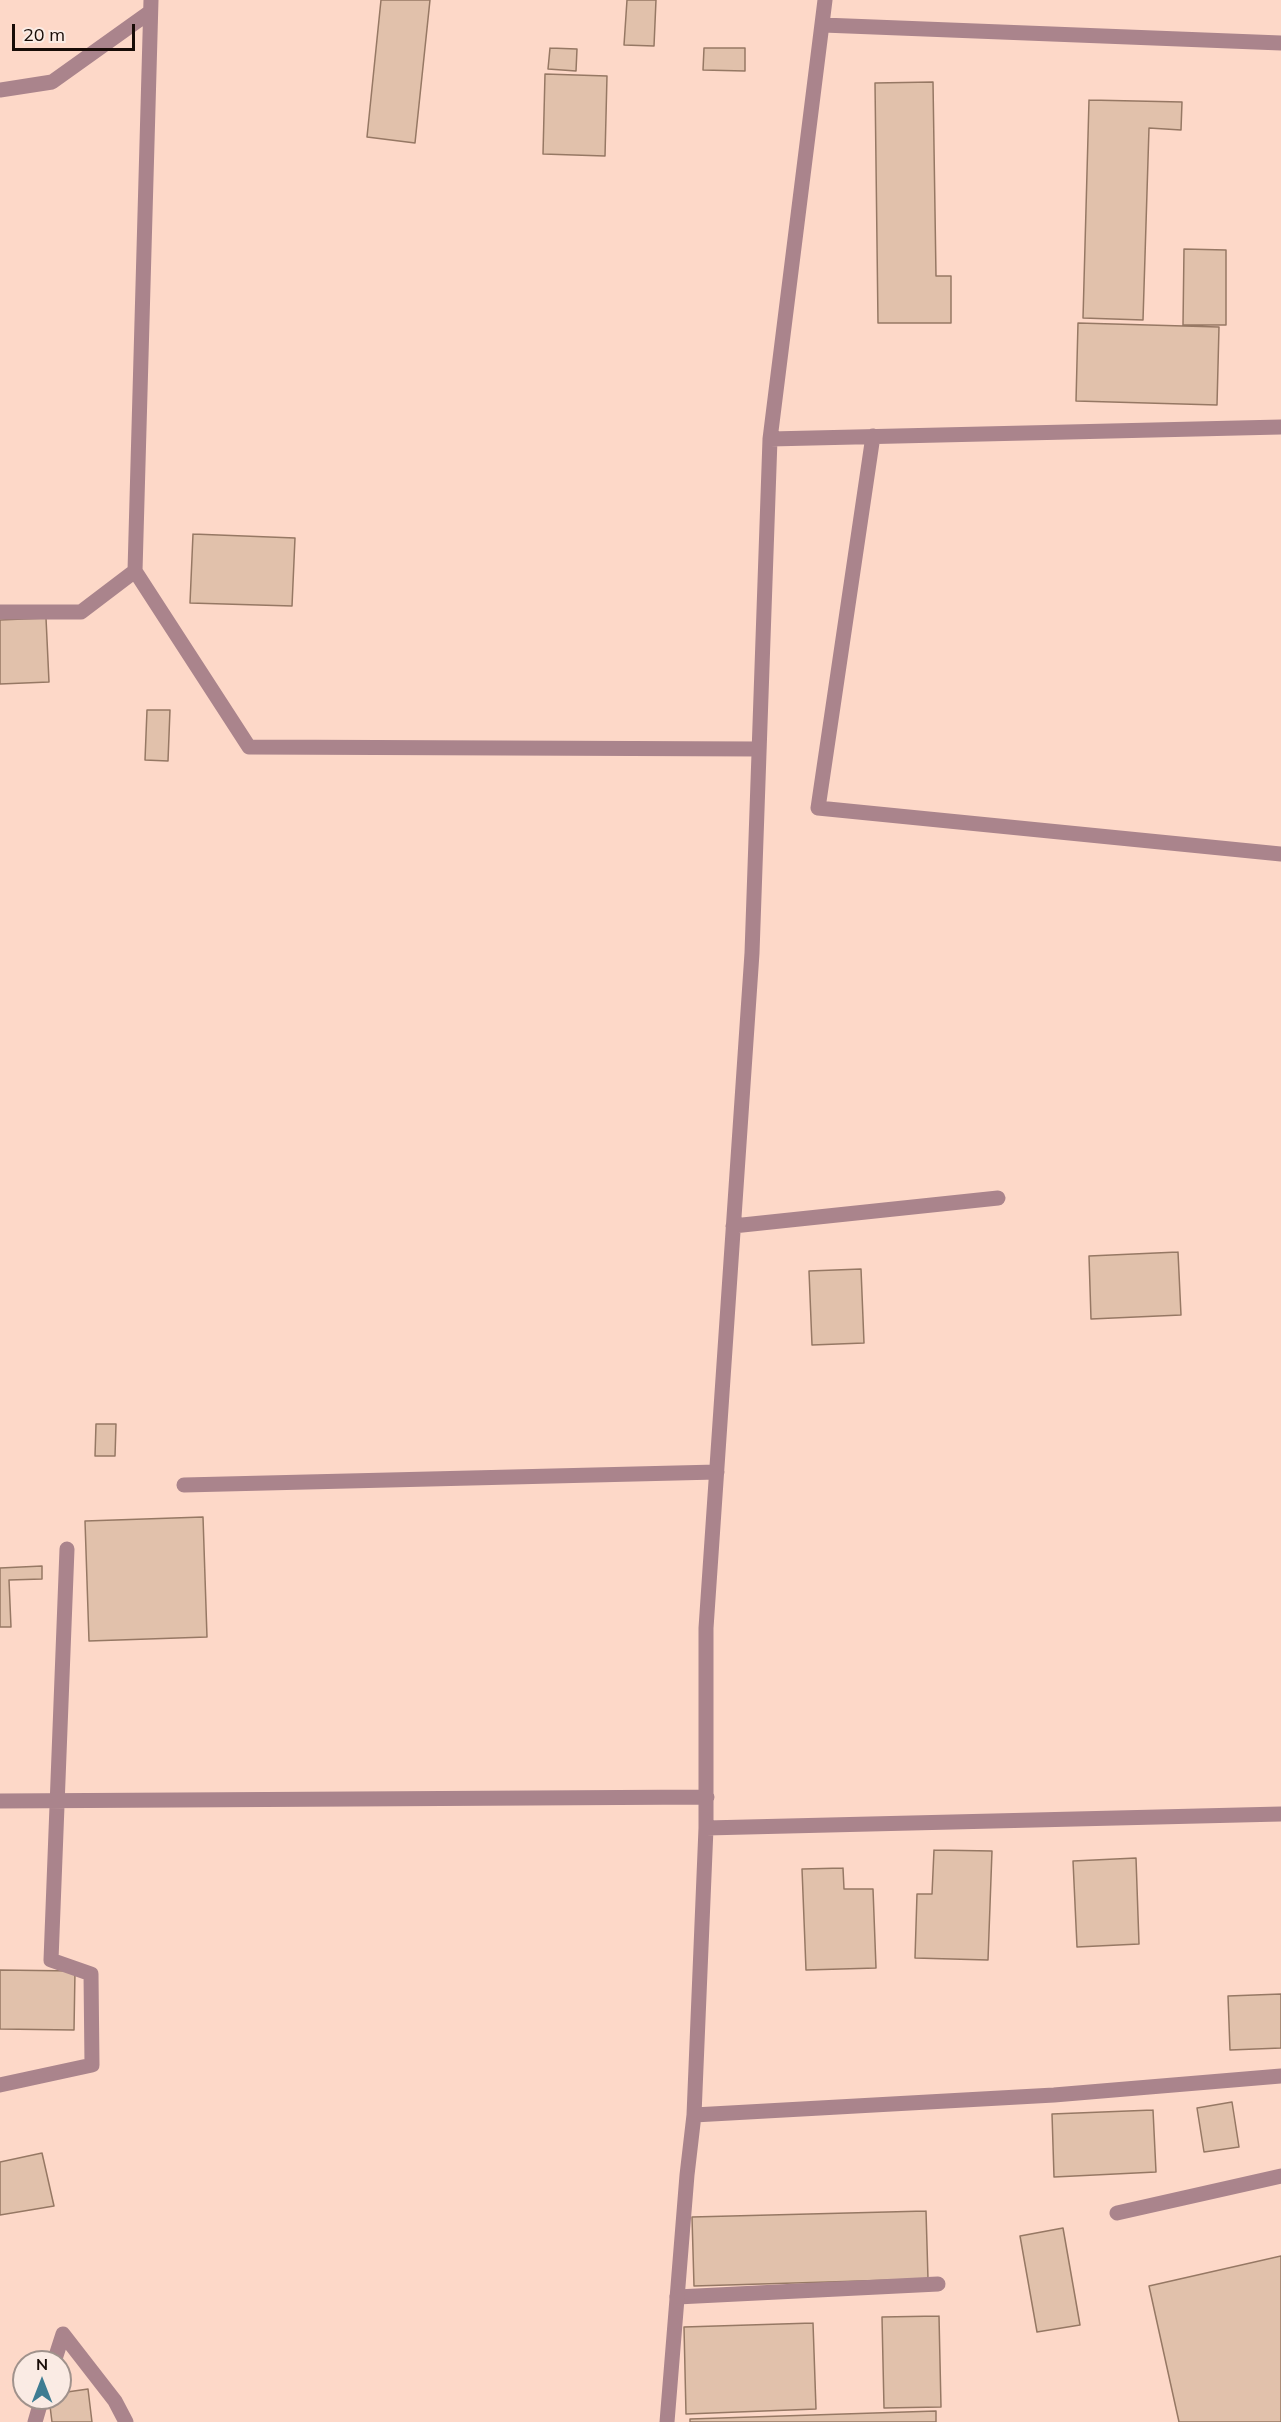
<!DOCTYPE html>
<html>
<head>
<meta charset="utf-8">
<style>
	body { margin:0 }
	#map { position:relative; width:1281px; height:2422px; overflow:hidden; background:#fdd8c8; font-family:Mulish,sans-serif }
	canvas { display:block }
	.north { position:absolute; left:12px; top:2350px; width:60px; height:60px; box-sizing:border-box; background:#faebe4; border:2px solid #a0928c; border-radius:50%; rotate:0deg; font-size:16px; font-weight:700; line-height:24px; text-align:center; color:#180c07 }
	.north::after { content:''; display:block; margin:auto; width:21px; height:27px; background:#3e7c92; clip-path:polygon(50% 0,100% 100%,50% 72%,0 100%) }
	.scale { position:absolute; left:12px; top:24px; width:123px; height:27px; box-sizing:border-box; border:3px solid #180c07; border-top:0; padding-left:8px; font-size:18px; line-height:21px; white-space:nowrap; color:#180c07; -webkit-text-stroke:4px #faebe4; paint-order:stroke }
</style>
</head>
<body>
<div id="map">
<canvas width="1281" height="2422"></canvas>
<div class="north">N</div>
<div class="scale">20 m</div>
</div>
<script>
const c = document.querySelector('canvas').getContext('2d');
c.lineJoin = 'round';
function fill(path, color) { c.fillStyle = color; c.fill(path, 'evenodd'); }
const poly = rows => new Path2D(rows.map(r => 'M' + r).join(''));
function trace(path, color, width, dash) { c.strokeStyle = color; c.lineWidth = width; c.lineCap = dash ? 'butt' : 'round'; c.setLineDash(dash || []); c.stroke(path); }
const building = poly([
	[381,0,430,0,415,143,367,137,381,0],
	[627,0,656,0,654,46,624,45,627,0],
	[550,48,577,49,576,71,548,69,550,48],
	[704,48,745,48,745,71,703,70,704,48],
	[545,74,607,76,605,156,543,154,545,74],
	[933,82,936,276,951,276,951,323,878,323,875,83,933,82],
	[1089,100,1182,102,1181,130,1149,128,1143,320,1083,318,1089,100],
	[1184,249,1226,250,1226,325,1183,325,1184,249],
	[1078,323,1219,327,1217,405,1076,401,1078,323],
	[193,534,295,538,292,606,190,603,193,534],
	[46,618,49,682,0,684,0,620,46,618],
	[147,710,170,710,168,761,145,760,147,710],
	[1178,1252,1181,1315,1091,1319,1089,1256,1178,1252],
	[861,1269,864,1343,812,1345,809,1271,861,1269],
	[96,1424,116,1424,115,1456,95,1456,96,1424],
	[203,1517,207,1637,89,1641,85,1521,203,1517],
	[42,1566,42,1579,9,1580,11,1627,0,1627,0,1568,42,1566],
	[934,1850,992,1851,988,1960,915,1958,917,1894,932,1894,934,1850],
	[1136,1858,1139,1944,1077,1947,1073,1861,1136,1858],
	[843,1868,844,1889,873,1889,876,1968,806,1970,802,1869,843,1868],
	[0,1970,75,1971,74,2030,0,2029,0,1970],
	[1281,1994,1281,2048,1230,2050,1228,1996,1281,1994],
	[1232,2102,1239,2147,1204,2152,1197,2108,1232,2102],
	[1153,2110,1156,2172,1054,2177,1052,2114,1153,2110],
	[42,2153,54,2206,0,2215,0,2162,42,2153],
	[926,2211,928,2279,694,2286,692,2217,926,2211],
	[1063,2228,1080,2325,1037,2332,1020,2236,1063,2228],
	[1281,2256,1281,2422,1179,2422,1149,2286,1281,2256],
	[939,2316,941,2407,884,2408,882,2317,939,2316],
	[813,2323,816,2409,686,2414,684,2327,813,2323],
	[88,2389,92,2422,52,2422,49,2398,60,2398,60,2393,88,2389],
	[936,2411,936,2422,690,2422,690,2419,936,2411]
]);
fill(building, '#e1c1ab');
trace(building, '#967864', 1.5);
trace(poly([
	[677,2297,938,2284]
]), '#aa848c', 15);
trace(poly([
	[823,25,1281,43],
	[0,90,52,82,150,12],
	[873,436,818,808,1281,854],
	[770,439,1281,427],
	[135,571,151,0],
	[0,612,81,612,135,571,249,747,759,749],
	[733,1226,998,1198],
	[184,1485,717,1472],
	[0,1801,707,1797],
	[706,1828,1281,1814],
	[0,2085,92,2065,91,1974,51,1960,67,1549],
	[694,2115,1054,2095,1281,2076],
	[1117,2213,1281,2176],
	[54,2362,63,2334,115,2401,126,2422],
	[35,2422,42,2398],
	[667,2422,687,2175,694,2115,706,1828,706,1628,752,953,770,439,825,0]
]), '#aa848c', 15);
</script>
</body>
</html>
